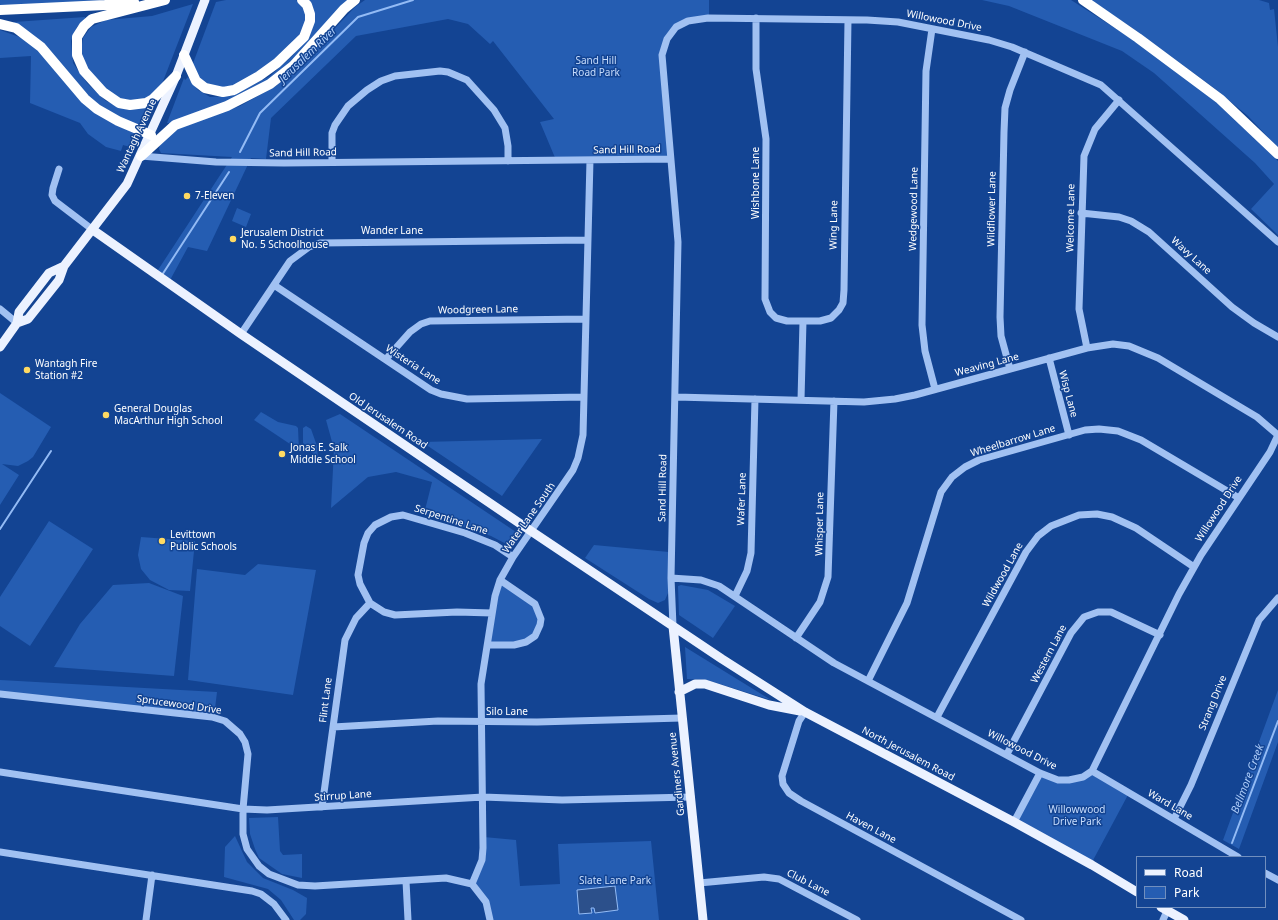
<!DOCTYPE html>
<html>
<head>
<meta charset="utf-8">
<style>
	body { margin:0 }
	#map { position:relative; width:1278px; height:920px; overflow:hidden; background:#134493; font-family:"Noto Sans",sans-serif }
	canvas { display:block }
	.legend { position:absolute; left:1136px; top:856px; width:130px; height:52px; box-sizing:border-box; background:#134493; border:1px solid #718fbe; margin:0; padding:5px 7px; list-style:none; font-size:12px; color:#fff }
	.legend li { display:flex; align-items:center; gap:8px; height:20px }
	.legend b { width:20px; border:1px solid #718fbe }
</style>
</head>
<body>
<div id="map">
<canvas width="1278" height="920"></canvas>
<ul class="legend">
<li><b style="height:5px;background:#ecf2ff"></b>Road</li>
<li><b style="height:11px;background:#255db2"></b>Park</li>
</ul>
</div>
<script>
const c = document.querySelector('canvas').getContext('2d');
c.lineJoin = 'round';
function fill(path, color) { c.fillStyle = color; c.fill(path, 'evenodd'); }
const poly = rows => new Path2D(rows.map(r => 'M' + r).join(''));
function trace(path, color, width, dash) { c.strokeStyle = color; c.lineWidth = width; c.lineCap = dash ? 'butt' : 'round'; c.setLineDash(dash || []); c.stroke(path); }
function label(font, color, halo, rows, align = 'center') {
  c.font = font + ' "Noto Sans",sans-serif'; c.lineWidth = 3; c.setLineDash([]); c.textBaseline = 'middle'; c.strokeStyle = halo; c.fillStyle = color; for (const [text, x, y, turn = 0] of rows) {
    c.save(); c.translate(x, y); c.rotate((+turn || 0) * Math.PI / 180); c.textAlign = isNaN(turn) ? turn : align; if (halo) c.strokeText(text, 0, 0); c.fillText(text, 0, 0); c.restore();
  }
}
fill(poly([
	[0,0,127,0,0,8],
	[226,0,296,0,300,3,307,15,306,28,277,59,246,81,224,90,206,87,197,78,192,66,216,2],
	[307,0,350,0,296,57,272,79,234,100,169,125,169,123,167,123,184,78,185,80,188,77,198,90,210,97,232,96,270,76,293,55,312,30],
	[365,0,709,0,709,17,687,20,663,46,669,158,556,160,540,122,554,119,493,41,490,44,468,24,448,19,356,36,271,118,266,159,251,158,207,251,188,247,169,282,156,273,232,157,161,153,159,149,160,143,177,129,240,106,276,86,319,45,355,7],
	[982,0,1071,0,1129,37,1214,99,1278,161,1278,235,1251,209,1274,184,1255,163,1154,73,1122,51,1009,6],
	[1089,0,1259,0,1269,3,1270,10,1274,9,1278,47,1278,148,1248,116,1214,88,1131,27],
	[193,4,160,89,152,96,137,101,120,100,98,83,84,63,81,50,83,38,91,27,106,20,152,16],
	[85,17,85,19,77,27,71,41,73,63,87,83,106,101,128,110,156,103,145,127,112,115,94,102,13,24,14,22],
	[0,30,25,39,36,48,78,96,137,134,139,140,134,148,123,145,121,151,106,147,88,134,80,123,30,103,31,56,0,58],
	[237,208,251,214,246,227,232,221],
	[0,393,51,427,33,457,28,461,18,466,2,464,19,475,0,505],
	[261,412,278,422,296,426,298,428,299,450,254,420],
	[340,414,519,534,512,547,491,536,424,514,432,482,396,472,368,477,331,508,334,449,326,420],
	[306,426,311,429,317,446,318,459,303,443,303,428],
	[542,439,502,496,422,442],
	[49,521,93,549,30,646,0,626,0,597],
	[141,537,195,541,190,591,169,590,150,580,141,569,138,555],
	[594,545,669,552,668,593,665,600,658,603,649,599,585,558],
	[258,564,316,570,293,695,188,680,197,569,245,575],
	[500,581,530,600,540,619,532,635,525,641,488,644],
	[149,583,183,596,174,676,54,667,80,624,113,585],
	[681,585,708,590,735,606,713,638,679,615,678,586],
	[685,647,771,700,707,680,687,679],
	[0,680,217,692,214,717,0,693],
	[1278,690,1278,742,1239,849,1223,840],
	[1092,772,1129,793,1091,864,1015,822,1039,773,1058,780],
	[278,817,280,851,283,855,302,854,302,878,282,874,259,858,255,849,250,834,249,818],
	[235,836,247,862,263,878,293,890,307,898,306,914,300,920,294,920,281,900,268,889,224,877,225,847],
	[484,837,516,840,520,886,560,884,558,844,651,841,659,920,491,920,473,884,483,859]
]), '#255db2');
const water = poly([
	[615,886,618,910,595,913,594,908,591,908,592,913,579,914,577,890,615,886]
]);
fill(water, '#2c508b');
trace(water, '#93bbf5', 1);
trace(poly([
	[240,152,260,113,358,17,413,0],
	[162,275,229,172],
	[0,529,51,451],
	[1232,843,1278,721]
]), '#93bbf5', 2);
trace(poly([
	[756,18,756,69,766,139,765,299,770,312,776,318,787,321,820,321,831,318,839,310,843,303,844,290,848,20],
	[932,29,926,71,922,325,925,351,935,389],
	[141,156,216,162,284,163,670,159],
	[332,162,332,133,335,125,348,106,367,90,381,81,395,76,440,71,448,72,467,80,494,110,505,128,508,146,508,161],
	[59,169,53,188,52,195,55,201,93,230],
	[1081,213,1119,217,1131,221,1149,232,1232,307,1254,323,1278,337],
	[274,285,431,390,441,394,467,399,584,397],
	[0,309,17,323],
	[241,334,290,261,309,247,320,243,588,240],
	[1087,348,1079,309,1084,156,1095,129,1119,100],
	[1049,358,1069,435],
	[386,359,410,332,421,324,430,321,586,319],
	[1010,369,1001,336,1000,317,1004,132,1005,108,1010,90,1025,52],
	[676,397,864,402,895,399,915,395,1087,348,1113,344,1129,346,1158,358,1257,417,1278,435],
	[801,400,803,321],
	[671,578,701,580,719,586,834,663,1040,773,1058,780,1069,780,1083,777,1092,771,1179,594,1201,555,1270,452,1278,435],
	[735,596,747,571,751,553,755,399],
	[492,613,457,612,395,615,384,612,370,603,360,584,358,575,364,543,368,533,375,525,391,517,403,515,465,533,495,545,513,557],
	[673,626,671,578,678,242,662,55,667,39,676,27,688,21,708,18,867,20,898,22,989,40,1012,47,1101,85,1278,242],
	[796,638,820,602,828,577,834,401],
	[488,645,514,645,526,642,535,636,540,625,541,619,535,604,500,580],
	[868,681,907,603,941,492,952,477,965,467,979,460,1085,430,1099,429,1118,431,1141,440,1239,498],
	[0,694,212,717,225,721,240,734,245,742,248,754,243,809,243,834,247,849,259,866,269,874,298,885,315,886,446,878,472,884,486,902,490,920],
	[805,712,799,721,782,776,783,784,789,793,801,801,1021,920],
	[937,717,1026,552,1038,536,1051,526,1079,515,1097,514,1112,517,1136,528,1194,567],
	[333,727,438,721,537,722,682,718],
	[1007,754,1071,633,1084,617,1098,612,1111,612,1160,635],
	[1092,771,1238,857],
	[0,772,243,809,267,810,483,797,562,800,691,797],
	[322,807,345,640,356,618,370,603],
	[1174,819,1191,785,1259,620,1278,598],
	[1014,822,1040,773],
	[0,852,252,891,261,894,274,904,286,920],
	[1265,873,1278,880],
	[406,881,408,920],
	[699,883,764,877,779,879,857,920],
	[472,884,482,860,483,848,481,684,495,596,500,580,513,557,573,470,578,458,583,435,590,160],
	[146,920,152,875],
	[1163,920,1167,911]
]), '#a1c1f2', 7);
trace(poly([
	[93,230,241,334,531,531,722,659,805,712,1014,822,1092,865,1137,892],
	[17,323,28,319,59,280,64,266,127,184,176,76,205,0],
	[0,347,17,323,19,312,49,273,64,266],
	[673,626,703,920],
	[679,692,695,684,705,684,769,705,800,711],
	[1161,907,1184,920]
]), '#ecf2ff', 9);
trace(poly([
	[165,0,92,19,84,26,77,37,77,55,84,71,103,92,119,103,130,105,146,103,153,99,176,76],
	[1083,0,1138,38,1220,99,1278,154],
	[0,10,105,5,134,2],
	[0,24,16,28,41,47,85,99,97,109,118,121,151,135],
	[184,55,196,81,205,88,223,92,234,90,259,76,277,63,304,37,310,21,310,14,307,5,302,0],
	[141,156,175,125,227,106,270,84,293,66,344,9,355,0]
]), '#fff', 10);
for (const [x, y, r, color] of [
	[187,196,4,"#ffda62"],
	[233,239,4,"#ffda62"],
	[27,370,4,"#ffda62"],
	[106,415,4,"#ffda62"],
	[282,454,4,"#ffda62"],
	[162,541,4,"#ffda62"]
]) { const dot = new Path2D(); dot.arc(x, y, r, 0, 2 * Math.PI); c.fillStyle = color; c.fill(dot); trace(dot, '#134493', 1.5); }
label('10px', '#fff', '#134493', [
	["Willowood Drive",944,21,11],
	["Wantagh Avenue",137,136,-65],
	["Sand Hill Road",627,150,-1],
	["Sand Hill Road",303,153,-1],
	["Wishbone Lane",756,183,-90],
	["Wedgewood Lane",914,209,-89],
	["Wildflower Lane",992,209,-89],
	["Welcome Lane",1071,218,-89],
	["Wing Lane",834,225,-89],
	["Wander Lane",392,231],
	["Wavy Lane",1191,256,42],
	["Woodgreen Lane",478,310,-1],
	["Wisteria Lane",413,365,33],
	["Weaving Lane",987,365,-15],
	["Wisp Lane",1068,394,75],
	["Old Jerusalem Road",388,421,34],
	["Wheelbarrow Lane",1013,441,-17],
	["Sand Hill Road",663,488,-89],
	["Wafer Lane",742,499,-88],
	["Willowood Drive",1219,509,-57],
	["Water Lane South",529,518,-55],
	["Serpentine Lane",451,520,18],
	["Whisper Lane",820,524,-89],
	["Wildwood Lane",1003,575,-61],
	["Western Lane",1049,654,-62],
	["Flint Lane",326,700,-83],
	["Strang Drive",1213,703,-68],
	["Sprucewood Drive",179,705,8],
	["Silo Lane",507,712],
	["Willowood Drive",1022,750,27],
	["North Jerusalem Road",908,754,28],
	["Gardiners Avenue",677,774,-96],
	["Stirrup Lane",343,796,-4],
	["Ward Lane",1170,805,30],
	["Haven Lane",871,828,28],
	["Club Lane",808,883,27]
]);
label('10px', '#c8ddfd', '#134493', [
	["Sand Hill",596,61],
	["Road Park",596,73],
	["Willowwood",1077,810],
	["Drive Park",1077,822],
	["Slate Lane Park",615,881]
]);
label('10px', '#fff', '#134493', [
	["7-Eleven",195,196],
	["Jerusalem District",241,233],
	["No. 5 Schoolhouse",241,245],
	["Wantagh Fire",35,364],
	["Station #2",35,376],
	["General Douglas",114,409],
	["MacArthur High School",114,421],
	["Jonas E. Salk",290,448],
	["Middle School",290,460],
	["Levittown",170,535],
	["Public Schools",170,547]
], 'left');
label('italic 11px', '#adccf9', '#134493', [
	["Jerusalem River",308,55,-44],
	["Bellmore Creek",1248,779,-69]
]);
</script>
</body>
</html>
